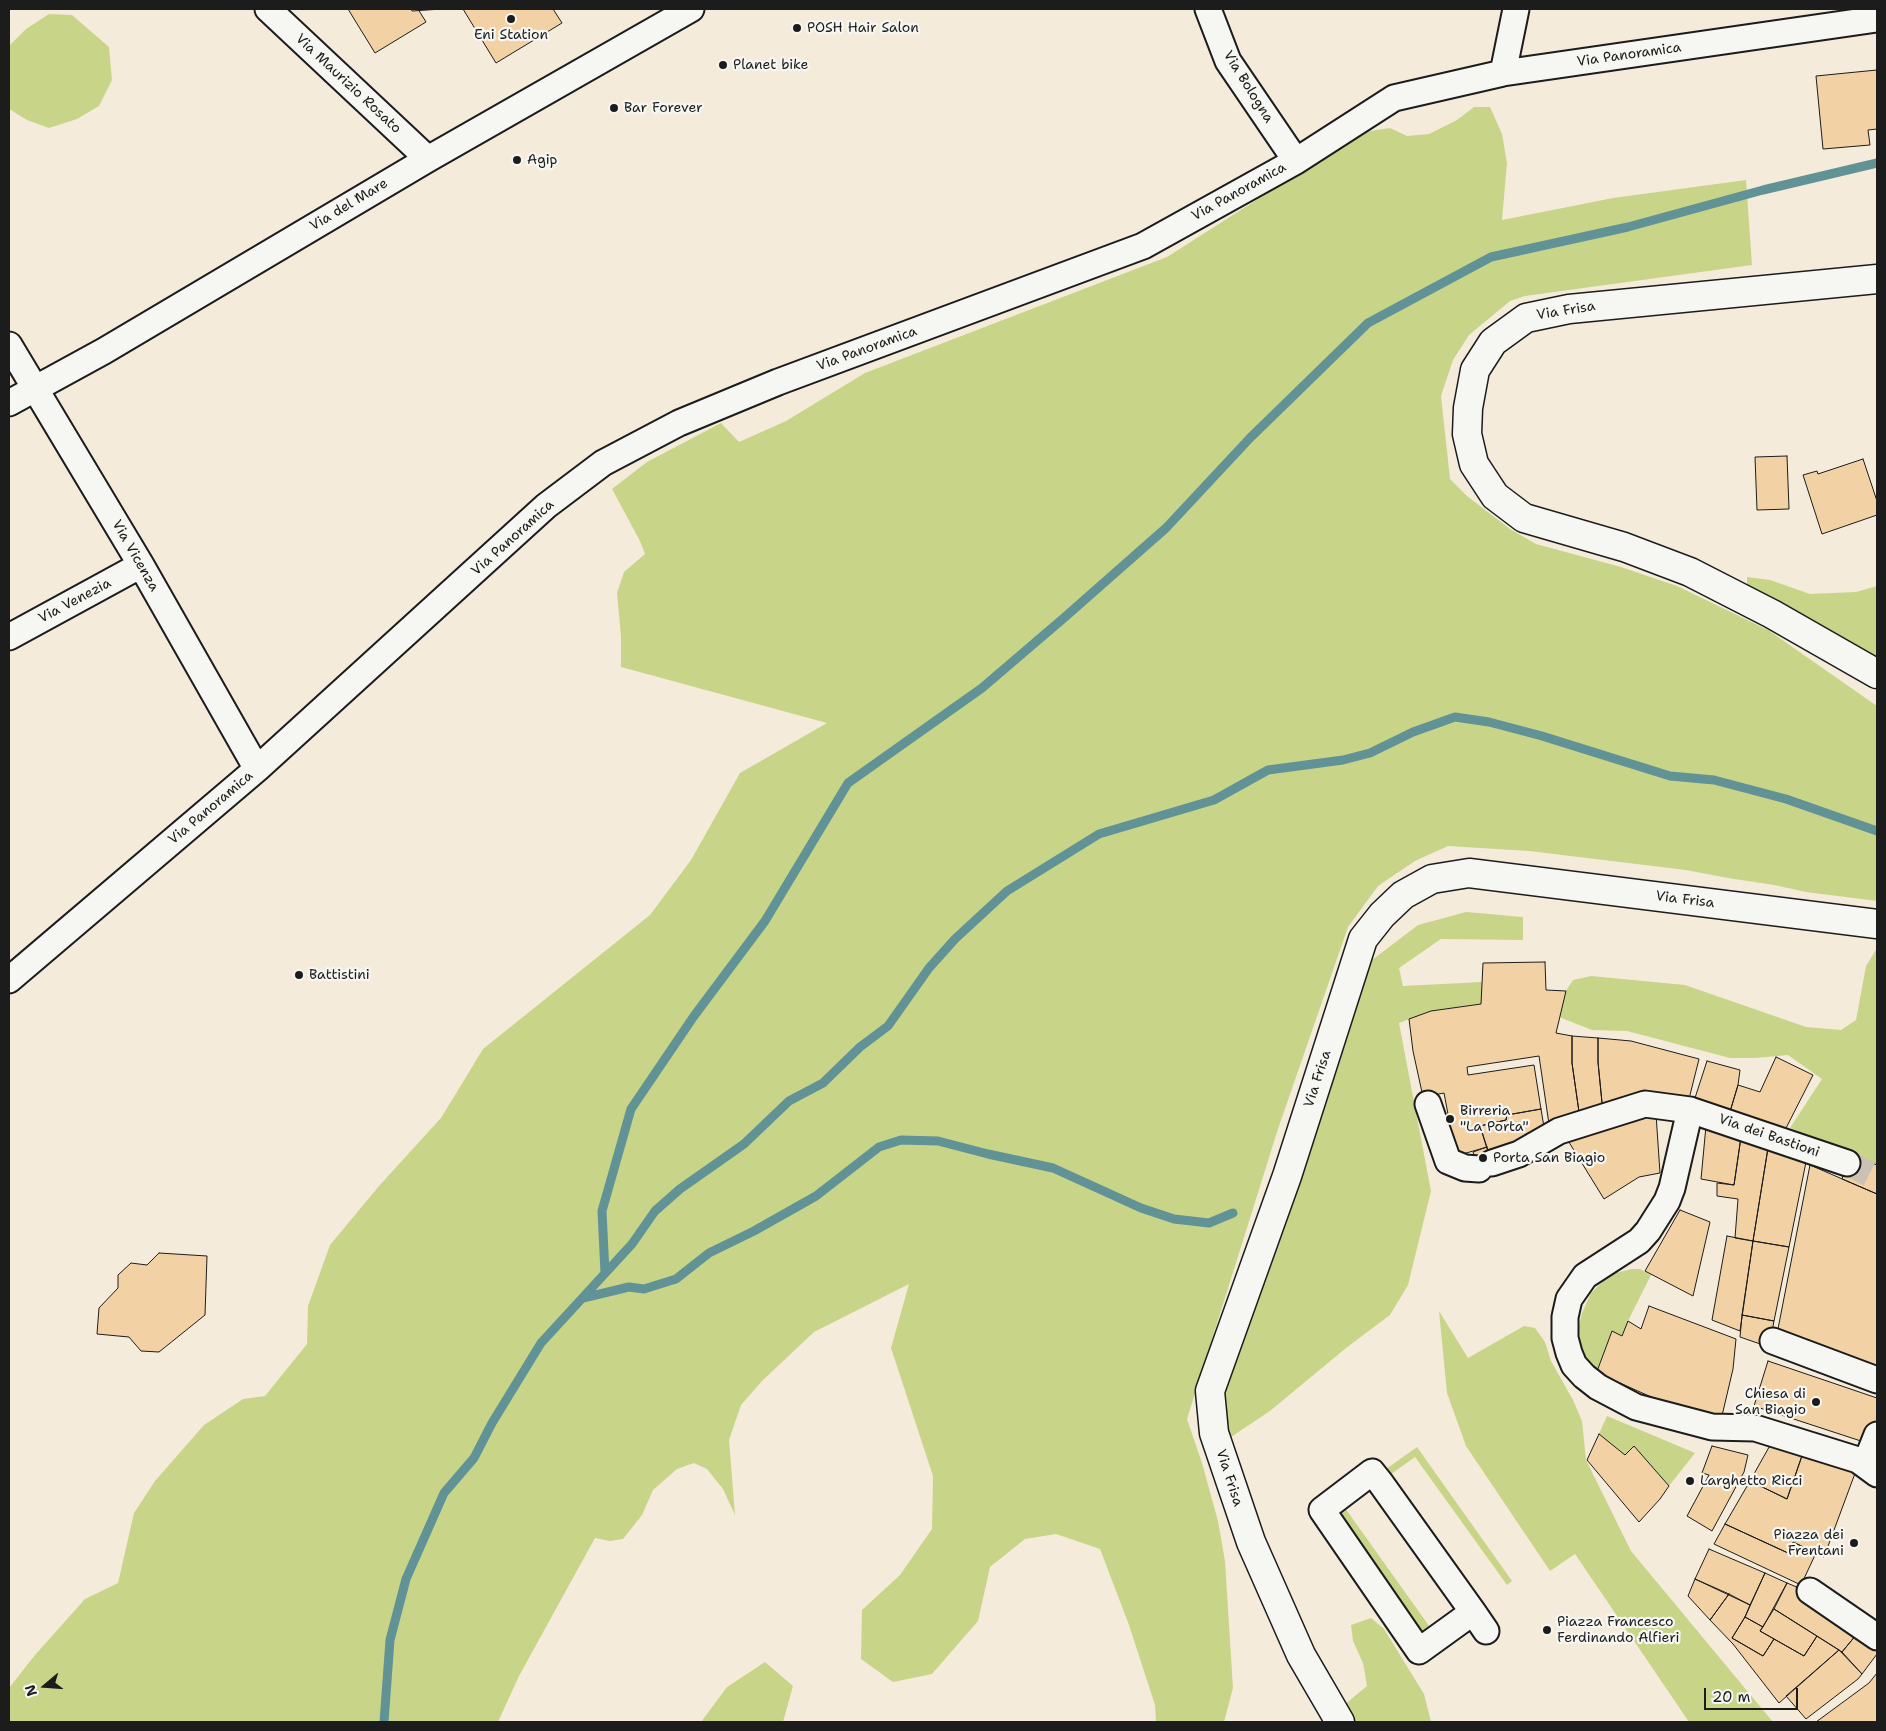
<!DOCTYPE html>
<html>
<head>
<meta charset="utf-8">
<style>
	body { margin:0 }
	#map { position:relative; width:1886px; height:1731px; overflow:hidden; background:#f5ebdb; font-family:"Shantell Sans",sans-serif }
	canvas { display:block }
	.frame { position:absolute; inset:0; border:10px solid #1c1c1c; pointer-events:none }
	.north { position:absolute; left:20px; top:1661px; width:50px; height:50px; -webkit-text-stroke:4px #f6f6f2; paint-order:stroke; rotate:252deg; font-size:14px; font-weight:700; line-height:20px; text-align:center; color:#1c1c1c }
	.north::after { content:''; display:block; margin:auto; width:18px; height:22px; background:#1c1c1c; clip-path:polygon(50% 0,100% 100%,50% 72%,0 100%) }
	.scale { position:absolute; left:1704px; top:1688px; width:94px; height:22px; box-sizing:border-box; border:2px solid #1c1c1c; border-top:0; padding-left:6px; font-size:15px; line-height:18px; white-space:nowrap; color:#1c1c1c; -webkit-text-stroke:4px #f6f6f2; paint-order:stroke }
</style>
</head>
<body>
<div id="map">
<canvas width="1886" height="1731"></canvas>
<div class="frame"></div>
<div class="north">N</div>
<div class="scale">20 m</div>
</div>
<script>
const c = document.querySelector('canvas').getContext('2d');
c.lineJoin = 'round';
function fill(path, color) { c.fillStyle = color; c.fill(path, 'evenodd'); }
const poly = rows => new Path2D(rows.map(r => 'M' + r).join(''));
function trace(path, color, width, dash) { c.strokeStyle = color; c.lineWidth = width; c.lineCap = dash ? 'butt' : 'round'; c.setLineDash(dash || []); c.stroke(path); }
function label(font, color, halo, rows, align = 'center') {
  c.font = font + ' "Shantell Sans",sans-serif'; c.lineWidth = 4.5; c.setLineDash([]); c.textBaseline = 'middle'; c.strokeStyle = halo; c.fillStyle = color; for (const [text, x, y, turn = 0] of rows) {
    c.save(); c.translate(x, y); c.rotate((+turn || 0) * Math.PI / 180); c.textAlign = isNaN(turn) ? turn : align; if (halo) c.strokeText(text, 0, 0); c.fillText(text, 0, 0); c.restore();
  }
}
fill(poly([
	[49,14,72,15,109,47,112,80,99,106,77,119,49,128,27,120,9,109,9,46,26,29],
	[1474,107,1490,107,1502,134,1507,163,1502,220,1613,198,1746,180,1752,265,1525,296,1510,301,1469,335,1453,360,1441,396,1450,479,1467,496,1510,529,1536,544,1621,567,1677,586,1768,630,1877,706,1877,901,1806,892,1774,885,1728,878,1686,870,1529,851,1448,846,1415,861,1378,886,1348,927,1278,1129,1187,1419,1202,1463,1218,1521,1225,1561,1233,1688,1224,1722,1156,1722,1155,1705,1129,1625,1100,1549,1056,1534,1025,1539,990,1567,978,1621,932,1674,893,1682,861,1659,862,1610,900,1575,932,1529,933,1476,891,1348,909,1284,814,1332,762,1381,741,1405,729,1440,735,1515,723,1489,707,1469,694,1463,677,1469,653,1490,642,1515,623,1539,610,1541,595,1538,519,1676,498,1722,9,1722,9,1688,35,1655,85,1599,118,1583,134,1513,155,1481,204,1425,243,1399,265,1396,307,1344,308,1306,330,1245,379,1186,441,1118,483,1049,650,915,691,860,740,773,827,723,621,667,621,636,617,593,624,572,645,554,640,541,612,489,647,462,721,423,739,442,786,421,865,373,1167,257,1341,146,1370,131,1390,128,1407,136,1429,134,1457,120],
	[1747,577,1770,580,1810,594,1856,592,1877,586,1877,667,1747,595],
	[1466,912,1523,917,1523,940,1441,939,1399,968,1403,986,1482,982,1481,1004,1431,1011,1399,1023,1431,1191,1408,1285,1390,1315,1346,1348,1270,1411,1225,1441,1223,1410,1227,1376,1349,1021,1372,960,1418,925],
	[1877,948,1877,1165,1790,1128,1822,1079,1788,1055,1755,1058,1730,1058,1627,1031,1592,1030,1559,1017,1560,1000,1573,980,1591,976,1685,985,1806,1027,1841,1030,1856,1020,1866,966],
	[1632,1269,1640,1269,1651,1275,1628,1321,1622,1336,1612,1331,1596,1374,1586,1360,1580,1343,1579,1326,1582,1313,1591,1293,1603,1281,1615,1273],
	[1439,1311,1468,1358,1524,1326,1535,1328,1545,1342,1551,1361,1573,1400,1582,1421,1586,1460,1631,1551,1773,1722,1689,1722,1575,1554,1550,1571,1466,1446,1447,1393],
	[1607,1416,1695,1453,1669,1486,1634,1446,1625,1455,1599,1434],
	[1417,1447,1512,1581,1507,1585,1415,1457,1380,1482,1345,1508,1437,1637,1424,1646,1327,1511],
	[1371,1618,1384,1629,1424,1694,1431,1722,1354,1722,1344,1705,1367,1686,1363,1663,1353,1641,1351,1625],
	[765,1662,793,1686,783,1722,701,1722,727,1687]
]), '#c8d588');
trace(poly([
	[605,1273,602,1211,631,1109,694,1016,765,921,848,783,982,688,1065,617,1166,528,1250,438,1368,323,1491,257,1628,227,1763,190,1877,163],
	[583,1298,629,1287,644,1289,676,1279,709,1253,754,1231,816,1196,879,1147,901,1140,938,1141,988,1154,1053,1168,1141,1208,1174,1219,1209,1223,1233,1213],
	[384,1722,390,1640,406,1579,444,1493,474,1458,492,1423,541,1343,632,1244,655,1211,680,1189,744,1144,789,1101,823,1083,860,1047,888,1026,929,968,955,939,1007,891,1099,834,1214,800,1268,770,1343,760,1370,753,1413,732,1455,717,1489,722,1542,736,1670,776,1714,780,1786,799,1877,831]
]), '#619296', 9);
const building = poly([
	[348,9,418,9,426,22,375,53,348,9],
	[411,9,442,9,412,11,411,9],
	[463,9,553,9,562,23,496,63,463,9],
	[1877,70,1877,129,1868,130,1870,145,1823,149,1816,76,1877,70],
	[1787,456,1789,509,1757,510,1755,457,1787,456],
	[1863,459,1877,501,1877,515,1822,534,1803,475,1817,471,1818,474,1863,459],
	[1545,962,1546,990,1566,991,1556,1033,1572,1036,1572,1063,1580,1119,1550,1131,1539,1056,1467,1067,1468,1075,1534,1065,1541,1109,1507,1115,1506,1120,1480,1126,1487,1147,1456,1156,1444,1093,1423,1097,1413,1051,1409,1019,1431,1011,1481,1004,1483,963,1545,962],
	[1572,1036,1598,1038,1598,1062,1603,1113,1580,1119,1572,1063,1572,1036],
	[1598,1038,1631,1041,1699,1059,1688,1103,1603,1113,1598,1062,1598,1038],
	[1776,1057,1813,1075,1782,1136,1729,1115,1738,1085,1760,1092,1776,1057],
	[1707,1061,1740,1070,1738,1085,1729,1115,1694,1101,1707,1061],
	[1541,1109,1545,1133,1488,1152,1480,1126,1506,1120,1507,1115,1541,1109],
	[1656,1114,1660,1173,1639,1177,1604,1199,1567,1139,1656,1114],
	[1706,1126,1741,1137,1734,1185,1701,1179,1706,1126],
	[1741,1137,1768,1148,1753,1241,1735,1238,1738,1199,1717,1196,1717,1183,1734,1185,1741,1137],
	[1487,1147,1492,1163,1481,1177,1473,1152,1487,1147],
	[1768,1148,1806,1162,1789,1247,1753,1241,1768,1148],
	[1850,1154,1877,1165,1877,1194,1842,1179,1850,1154],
	[1810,1165,1877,1194,1877,1370,1776,1339,1810,1165],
	[1680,1210,1710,1222,1693,1296,1645,1271,1680,1210],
	[1727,1236,1753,1241,1740,1331,1712,1320,1727,1236],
	[1753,1241,1789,1247,1774,1321,1742,1315,1753,1241],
	[159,1253,207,1256,205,1315,159,1352,141,1351,129,1337,97,1334,99,1308,118,1288,118,1275,131,1263,147,1265,159,1253],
	[1649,1306,1736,1339,1733,1369,1721,1420,1658,1400,1620,1383,1619,1386,1596,1374,1612,1331,1622,1336,1628,1321,1641,1329,1649,1306],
	[1742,1315,1774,1321,1769,1347,1740,1337,1742,1315],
	[1768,1361,1877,1398,1877,1420,1870,1444,1754,1406,1768,1361],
	[1599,1434,1625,1455,1634,1446,1669,1486,1660,1499,1639,1522,1587,1460,1599,1434],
	[1773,1440,1804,1450,1787,1499,1750,1481,1773,1440],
	[1712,1446,1748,1455,1744,1472,1712,1531,1687,1516,1709,1475,1702,1473,1712,1446],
	[1804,1450,1857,1468,1824,1557,1793,1542,1788,1553,1725,1524,1750,1481,1787,1499,1804,1450],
	[1725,1524,1788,1553,1793,1542,1816,1553,1801,1585,1714,1544,1725,1524],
	[1709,1549,1765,1573,1750,1605,1695,1579,1709,1549],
	[1765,1573,1787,1583,1763,1627,1745,1617,1765,1573],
	[1695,1579,1729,1594,1710,1620,1688,1596,1695,1579],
	[1787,1583,1799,1588,1861,1629,1842,1652,1774,1609,1787,1583],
	[1729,1594,1750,1605,1745,1617,1732,1638,1763,1656,1774,1639,1804,1656,1817,1636,1839,1650,1779,1703,1733,1644,1710,1620,1729,1594],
	[1774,1609,1817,1636,1804,1656,1760,1631,1774,1609],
	[1745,1617,1763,1627,1760,1631,1774,1639,1763,1656,1732,1638,1745,1617],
	[1861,1629,1877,1647,1877,1654,1862,1674,1842,1652,1861,1629],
	[1839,1650,1862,1674,1858,1679,1806,1719,1786,1696,1839,1650],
	[1877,1673,1877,1722,1816,1722,1869,1683,1877,1673]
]);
fill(building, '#f2d2a4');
trace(building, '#1c1c1c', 1);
trace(poly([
	[1847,1163,1877,1178]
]), '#cac2b5', 25, [25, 12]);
const street = poly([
	[268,9,428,159],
	[1208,9,1228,61,1296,161],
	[1503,73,1516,9],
	[9,345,141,565,257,769],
	[9,403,104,351,428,159,691,9],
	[9,637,141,565],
	[9,980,257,769,546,506,603,463,679,423,778,382,1143,246,1296,161,1394,98,1503,73,1877,19],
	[1428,1104,1448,1161,1465,1168,1479,1169],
	[1690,1110,1672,1188,1667,1201,1648,1231,1639,1241,1585,1276,1569,1299,1565,1317,1565,1338,1569,1353,1574,1365,1584,1376,1598,1387,1636,1407,1712,1427,1755,1428,1858,1460,1877,1474],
	[1492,1163,1519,1154,1559,1131,1645,1104,1690,1110,1847,1163],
	[1773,1341,1877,1380],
	[1865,1465,1877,1435],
	[1810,1591,1877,1637],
	[1473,1612,1419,1651,1322,1510,1372,1472,1380,1482,1473,1612,1486,1631]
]);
const secondary = poly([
	[1877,279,1569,309,1526,318,1493,342,1475,370,1468,408,1467,434,1474,464,1495,496,1524,518,1624,547,1690,572,1772,614,1877,674],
	[1340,1722,1301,1655,1251,1542,1214,1433,1210,1391,1287,1176,1363,939,1382,915,1403,895,1432,879,1469,873,1877,924]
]);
trace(street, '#1c1c1c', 29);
trace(secondary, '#1c1c1c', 31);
trace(street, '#f6f6f2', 25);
trace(secondary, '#f6f6f2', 28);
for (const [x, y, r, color] of [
	[511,19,5,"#1c1c1c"],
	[797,28,5,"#1c1c1c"],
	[723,65,5,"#1c1c1c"],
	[614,108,5,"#1c1c1c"],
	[517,160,5,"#1c1c1c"],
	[299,975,5,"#1c1c1c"],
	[1450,1119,5,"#1c1c1c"],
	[1483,1158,5,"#1c1c1c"],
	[1816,1402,5,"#1c1c1c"],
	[1690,1481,5,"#1c1c1c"],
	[1854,1543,5,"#1c1c1c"],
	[1547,1630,5,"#1c1c1c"]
]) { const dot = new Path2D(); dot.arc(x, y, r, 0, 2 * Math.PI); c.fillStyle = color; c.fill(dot); trace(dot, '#f6f6f2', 2); }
label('14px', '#1c1c1c', '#f6f6f2', [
	["POSH Hair Salon",807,28],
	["Eni Station",511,35,"center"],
	["Planet bike",733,65],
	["Bar Forever",624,108],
	["Agip",527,160],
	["Battistini",309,975],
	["Birreria",1460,1111],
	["\"La Porta\"",1460,1127],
	["Porta San Biagio",1493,1158],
	["Chiesa di",1806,1394,"right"],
	["San Biagio",1806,1410,"right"],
	["Larghetto Ricci",1700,1481],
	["Piazza dei",1844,1535,"right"],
	["Frentani",1844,1551,"right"],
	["Piazza Francesco",1557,1622],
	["Ferdinando Alfieri",1557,1638]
], 'left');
label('14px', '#1c1c1c', '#f6f6f2', [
	["Via Panoramica",1629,55,-8],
	["Via Maurizio Rosato",348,84,43],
	["Via Bologna",1248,87,58],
	["Via Panoramica",1239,192,-29],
	["Via del Mare",349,205,-31],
	["Via Frisa",1566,311,-9],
	["Via Panoramica",867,349,-20],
	["Via Panoramica",513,538,-42],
	["Via Vicenza",135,556,60],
	["Via Venezia",75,601,-28],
	["Via Panoramica",211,808,-40],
	["Via Frisa",1685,900,7],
	["Via Frisa",1318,1079,-72],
	["Via dei Bastioni",1769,1136,19],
	["Via Frisa",1229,1478,72]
]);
</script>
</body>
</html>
